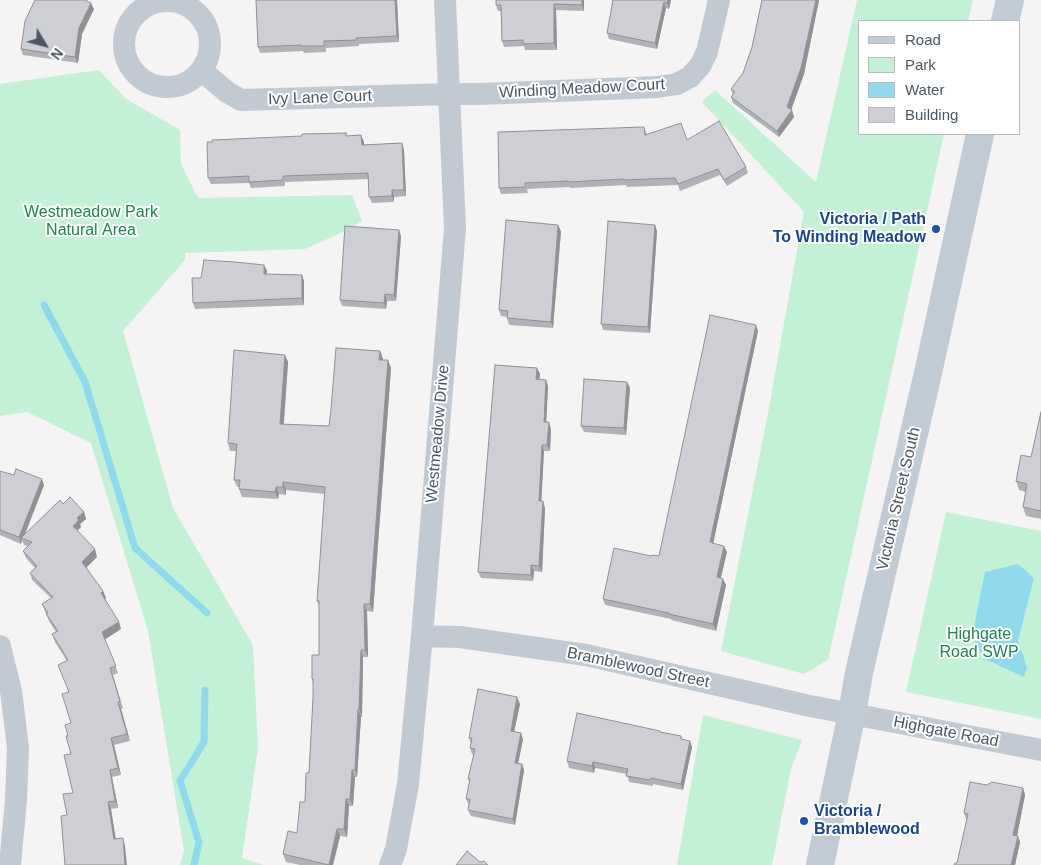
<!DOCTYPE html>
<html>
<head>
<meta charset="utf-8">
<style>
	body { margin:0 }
	#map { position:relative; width:1041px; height:865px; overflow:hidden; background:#f5f3f3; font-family:Helvetica,sans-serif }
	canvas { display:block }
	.legend { position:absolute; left:858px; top:20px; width:162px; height:115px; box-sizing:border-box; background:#fff; border:1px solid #b7bbc0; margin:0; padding:6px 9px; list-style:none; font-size:15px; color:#4a5661 }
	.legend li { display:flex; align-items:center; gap:10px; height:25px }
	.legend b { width:25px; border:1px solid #b7bbc0 }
	.north { position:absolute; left:20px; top:20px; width:50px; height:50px; -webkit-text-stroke:4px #fff; paint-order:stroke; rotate:127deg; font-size:14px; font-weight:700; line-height:20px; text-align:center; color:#4a5661 }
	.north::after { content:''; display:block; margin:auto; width:18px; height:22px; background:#4a5661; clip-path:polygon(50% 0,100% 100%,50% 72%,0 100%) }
</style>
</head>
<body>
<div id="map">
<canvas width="1041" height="865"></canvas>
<ul class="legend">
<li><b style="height:6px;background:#c1cbd6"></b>Road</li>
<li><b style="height:14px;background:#c3f1d5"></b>Park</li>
<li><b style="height:14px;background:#90daee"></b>Water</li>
<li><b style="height:14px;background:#cdcfd5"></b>Building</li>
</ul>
<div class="north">N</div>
</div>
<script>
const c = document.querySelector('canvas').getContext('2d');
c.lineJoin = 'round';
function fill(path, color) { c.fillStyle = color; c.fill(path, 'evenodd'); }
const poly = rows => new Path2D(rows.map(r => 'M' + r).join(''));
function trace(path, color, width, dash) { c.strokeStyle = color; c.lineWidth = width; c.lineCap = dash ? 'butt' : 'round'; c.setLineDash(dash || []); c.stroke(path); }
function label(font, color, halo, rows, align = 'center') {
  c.font = font + ' Helvetica,sans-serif'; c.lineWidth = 4; c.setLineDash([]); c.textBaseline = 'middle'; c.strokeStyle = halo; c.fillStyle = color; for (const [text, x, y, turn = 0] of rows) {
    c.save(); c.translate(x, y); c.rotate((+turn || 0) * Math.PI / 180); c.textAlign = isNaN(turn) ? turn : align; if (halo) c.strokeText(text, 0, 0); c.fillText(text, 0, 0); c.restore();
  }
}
fill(poly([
	[857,0,973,0,968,21,860,21,860,134,944,134,828,660,804,674,721,651,768,413,804,212,702,102,715,90,816,182],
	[99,70,126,99,180,130,181,164,198,198,352,195,362,221,345,231,305,249,185,253,185,260,123,331,173,508,253,645,258,748,242,858,263,865,180,865,184,851,148,631,91,443,27,412,0,416,0,84],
	[946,512,1041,531,1041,719,906,692],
	[703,715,802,740,791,769,772,865,677,865]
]), '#c3f1d5');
fill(poly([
	[1018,564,1034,578,1018,641,1027,667,1024,677,983,658,972,636,985,572]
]), '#90daee');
trace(poly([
	[44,305,85,382,135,548,207,613],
	[194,865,199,842,180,781,204,742,205,690]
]), '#90daee', 7);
trace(poly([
	'124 44a43 43 0 1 1 86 0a43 43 0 1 1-86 0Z',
	[201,70,227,92,241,100,449,94,480,94,658,87,677,84,690,77,700,66,707,52,719,0],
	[422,636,460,637,586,655,810,706,1041,750],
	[0,646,11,691,18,748,16,800,10,865],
	[390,865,396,849,408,784,422,636,455,228,445,0]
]), '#c1cad2', 22);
trace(poly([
	[1005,21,1010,0],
	[820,865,852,713,859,673,930,364,980,134]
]), '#c1cbd6', 28);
fill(poly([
	[86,0,94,9,82,34,78,63,23,55,21,49],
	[256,0,397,0,399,42,359,44,359,46,326,48,326,52,304,53,303,51,260,53,258,47],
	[496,0,584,0,584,11,556,10,557,50,525,50,524,46,504,47,502,41,501,11,498,11,496,5],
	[613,0,671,0,669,9,666,8,657,49,609,39,607,33],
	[762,0,819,0,804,74,791,110,794,117,779,137,733,103,731,97,733,95,731,89,743,73,752,47],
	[644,127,647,135,687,140,746,167,748,173,727,186,720,175,680,191,678,185,627,187,626,185,570,188,570,187,527,189,528,193,501,194,499,188],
	[346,133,347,136,361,135,364,142,364,145,402,143,404,150,406,196,394,197,394,202,372,203,369,197,369,179,285,182,285,186,251,188,249,183,211,184,208,178,302,136],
	[655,225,657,231,650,333,603,330,601,324],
	[561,231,553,328,509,325,507,318,507,317,501,316,499,310],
	[401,236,396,301,387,301,386,309,342,306,340,300],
	[264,265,267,271,266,274,302,275,304,281,304,305,195,309,193,303,201,278],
	[758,331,713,544,727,552,721,578,726,585,716,631,671,620,671,619,605,605,603,599,651,556,659,556],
	[380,351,383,360,391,368,373,612,367,611,368,657,363,657,362,717,361,717,357,777,355,777,353,806,349,806,347,837,340,836,333,865,300,865,286,862,283,854,297,833,305,802,309,773,313,698,313,683,312,679,319,655,319,605,317,601,325,494,286,490,286,495,279,494,278,499,242,497,239,489,239,487,237,487,234,480,236,451,230,451,228,443,285,355,288,362,284,424,329,426],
	[537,368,540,374,539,379,546,380,548,386,546,422,551,429,550,451,544,451,541,501,545,508,542,572,534,571,533,581,481,578,478,572],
	[627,382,630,388,626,435,584,432,581,426],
	[1041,412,1041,519,1026,516,1023,507,1026,492,1019,490,1016,481,1031,457],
	[0,471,44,485,25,535,63,504,84,512,86,519,80,524,81,527,77,531,97,557,86,567,103,591,106,598,105,599,121,629,105,639,118,673,113,675,123,708,121,709,130,741,114,745,121,775,112,777,118,808,111,809,115,839,125,846,67,815,73,793,71,754,68,736,71,723,68,693,67,661,55,642,52,634,56,632,49,621,46,614,42,604,51,598,32,580,30,573,35,568,26,558,23,551,28,546,24,545,22,540,21,544,0,535],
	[520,704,514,731,523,739,518,763,522,764,524,770,515,825,471,816,468,810,469,805,466,799,470,782,468,779,474,755,472,754,470,748,471,743,469,738],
	[661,732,681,736,682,739,692,747,683,790,653,784,653,786,629,782,627,774,595,768,594,773,569,768,567,761],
	[987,785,1023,788,1025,795,1017,836,1020,842,1015,865,954,865,957,863,967,819,966,819,964,813]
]), '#b0b2b7');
fill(poly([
	[395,0,397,0,399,42,397,36],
	[582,0,584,0,584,11,582,5],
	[668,0,671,0,669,9,667,3],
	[816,0,819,0,804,74,790,113,787,107],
	[664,2,666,8,657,49,655,43],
	[91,3,94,9,82,34,78,63,75,57,79,28],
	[554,4,556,10,557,50,554,43],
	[792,110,794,117,779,137,777,131],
	[361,135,364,142,364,151,362,145],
	[402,143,404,150,406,196,404,190],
	[392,190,394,197,394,202,392,196],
	[558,225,561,231,553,328,551,322],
	[655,225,657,231,650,333,648,327],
	[399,230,401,236,396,301,394,295],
	[264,265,267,271,266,280,264,274],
	[302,275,304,281,304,305,302,298],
	[385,294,387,301,386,309,384,303],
	[756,325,758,331,713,544,710,542],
	[380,351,383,359,382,367,379,360],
	[285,355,288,362,283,432,280,424],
	[388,360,391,368,373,612,370,604],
	[537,368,540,374,539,385,536,379],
	[546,380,548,386,546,428,544,422],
	[627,382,630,388,626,435,624,428],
	[549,422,551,429,550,451,547,445],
	[542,445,544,451,541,507,539,501],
	[42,479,44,485,23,538,21,538,22,540,21,544,19,537],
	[283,482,286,490,286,495,283,487],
	[276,487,279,494,278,499,275,492],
	[543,501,545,508,542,572,539,566],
	[84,512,86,519,80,524,81,527,75,533,73,526,77,518],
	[724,546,727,552,719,584,717,577],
	[95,549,97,557,85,569,82,562],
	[531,565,534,571,533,581,531,575],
	[723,579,726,585,716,631,713,624],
	[103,591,106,598,103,600,101,593],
	[364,604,367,611,368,657,365,650],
	[119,622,121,629,104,640,102,632],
	[361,650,363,657,362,717,359,709],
	[517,697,520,704,513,737,511,731],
	[118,702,121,709,130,741,127,734],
	[358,709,361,717,357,777,355,770],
	[521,733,523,739,517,769,515,763],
	[111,738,114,745,121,775,118,768],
	[690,741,692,747,683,790,681,784],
	[593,762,595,768,594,773,592,766],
	[522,764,524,770,515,825,513,819],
	[110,770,112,777,118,808,115,801],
	[352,770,355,777,353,806,350,799],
	[1023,788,1025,795,1016,841,1013,835],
	[346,799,349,806,347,837,344,829],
	[108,802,111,809,117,846,114,839],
	[337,829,340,836,333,865,329,865],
	[1018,836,1020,842,1015,865,1011,865],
	[123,838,125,846,127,865,125,865]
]), '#909195');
const building = poly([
	[35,0,85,0,91,3,79,28,75,57,21,49,25,21,35,0],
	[256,0,395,0,397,36,356,38,357,40,324,41,324,46,301,46,301,45,258,47,256,0],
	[496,0,582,0,582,5,554,4,554,43,523,44,523,40,502,41,501,5,496,5,496,0],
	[613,0,668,0,667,3,664,2,655,43,607,33,613,0],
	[762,0,816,0,801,68,787,107,792,110,777,131,731,97,735,92,731,89,743,73,752,47,762,0],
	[719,121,746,167,724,180,718,169,678,184,675,178,624,180,624,179,568,182,568,181,525,183,525,187,499,188,498,132,644,127,645,135,681,123,687,140,719,121],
	[346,133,346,136,361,135,362,145,402,143,404,190,392,190,392,196,369,197,368,173,283,176,283,180,249,182,249,176,208,178,207,142,212,142,212,140,302,136,302,134,346,133],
	[506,220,558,225,551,322,507,318,508,311,499,310,506,220],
	[608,221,655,225,648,327,601,324,608,221],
	[345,226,399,230,394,295,385,294,384,303,340,300,345,226],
	[204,260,235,262,264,265,264,274,302,275,302,298,193,303,192,278,201,278,204,260],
	[710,315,756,325,710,542,713,542,712,543,724,546,717,577,723,579,713,624,669,614,669,613,603,599,614,548,651,556,652,555,659,556,710,315],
	[336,348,380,351,379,360,388,360,370,604,364,604,365,650,361,650,359,709,358,709,355,770,352,770,350,799,346,799,344,829,337,829,329,865,283,854,288,831,297,833,300,802,305,802,306,773,309,773,313,698,313,679,312,679,312,655,319,655,319,601,317,601,325,487,283,482,283,487,276,487,275,492,239,489,240,480,234,480,237,444,228,443,234,350,285,355,280,424,329,426,331,409,336,348],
	[495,365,537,368,536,379,546,380,544,422,549,422,547,445,542,445,539,501,543,501,539,566,531,565,531,575,478,572,495,365],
	[584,379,627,382,624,428,581,426,584,379],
	[1041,412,1041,511,1023,507,1027,484,1016,481,1021,455,1031,457,1041,412],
	[16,469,42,479,19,537,0,530,0,471,14,475,16,469],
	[70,497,84,512,77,518,79,520,73,526,95,549,82,562,103,591,101,593,119,622,102,632,116,666,110,668,120,701,118,702,127,734,111,738,118,768,110,770,115,801,108,802,114,839,123,838,125,865,65,865,61,816,67,815,63,794,73,793,64,755,71,754,66,736,68,736,65,725,71,723,62,694,69,692,58,665,68,660,52,634,58,631,46,614,48,613,42,604,53,597,30,573,37,566,23,551,32,542,21,538,60,500,63,504,70,497],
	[478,689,517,697,511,731,521,733,515,763,522,764,513,819,468,810,470,799,466,799,470,779,468,779,475,749,470,748,472,738,469,738,478,689],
	[577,713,660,731,660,732,681,736,681,739,690,741,681,784,651,778,650,780,626,776,628,769,593,762,592,766,567,761,577,713],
	[970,782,987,785,992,782,1023,788,1013,835,1018,836,1011,865,954,865,955,863,957,863,968,814,964,813,970,782],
	[467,851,480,862,484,861,488,865,456,865,467,851]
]);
fill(building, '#cdcfd5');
trace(building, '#909195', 1);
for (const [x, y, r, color] of [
	[936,229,5,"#1a4fb4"],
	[804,821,5,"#1a4fb4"]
]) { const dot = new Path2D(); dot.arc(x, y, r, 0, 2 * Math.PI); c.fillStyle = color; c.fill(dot); trace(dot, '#fff', 2); }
label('16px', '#4a5661', '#fff', [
	["Winding Meadow Court",582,89,-3],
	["Ivy Lane Court",320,98,-2],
	["Westmeadow Drive",438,434,-85],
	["Victoria Street South",899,499,-77],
	["Bramblewood Street",638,668,12],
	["Highgate Road",946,732,11]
]);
label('16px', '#17864f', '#fff', [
	["Westmeadow Park",91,213],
	["Natural Area",91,231],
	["Highgate",979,635],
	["Road SWP",979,653]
]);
label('bold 16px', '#164399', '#fff', [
	["Victoria / Path",926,220],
	["To Winding Meadow",926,238],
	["Victoria /",814,812,"left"],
	["Bramblewood",814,830,"left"]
], 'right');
</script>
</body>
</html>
